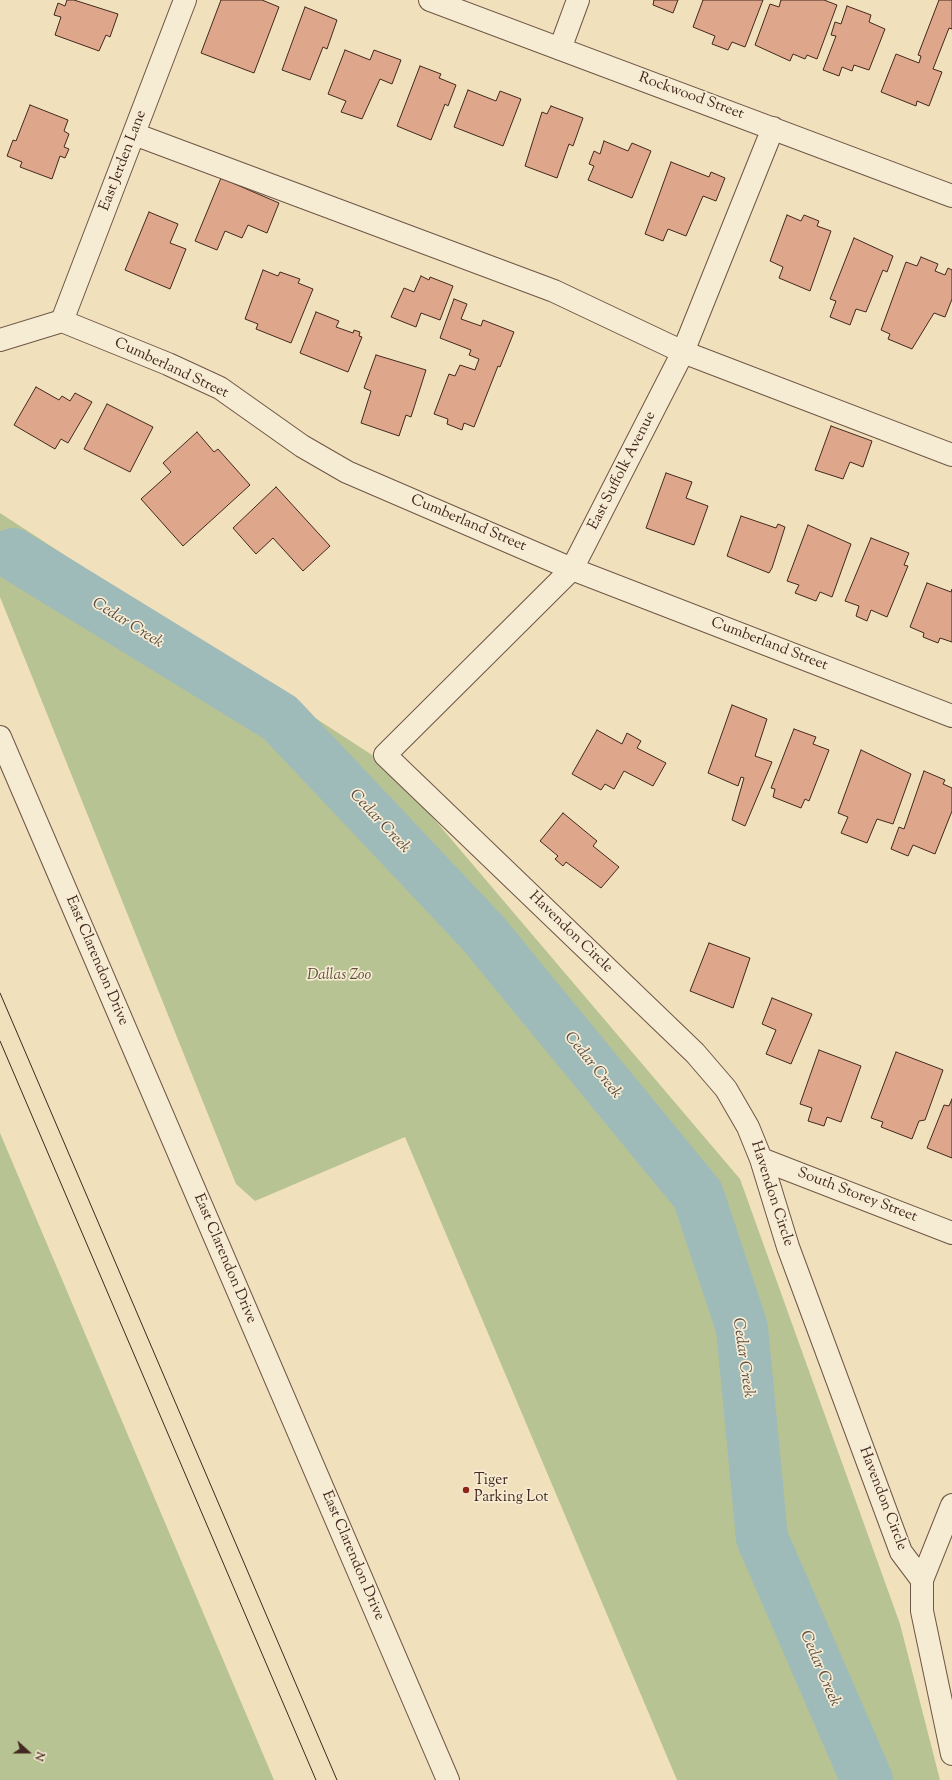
<!DOCTYPE html>
<html>
<head>
<meta charset="utf-8">
<style>
	body { margin:0 }
	#map { position:relative; width:952px; height:1780px; overflow:hidden; background:#f1e0bc; font-family:"Sorts Mill Goudy",serif }
	canvas { display:block }
	.north { position:absolute; left:8px; top:1732px; width:40px; height:40px; -webkit-text-stroke:3px #f6ebd3; paint-order:stroke; rotate:111deg; font-size:11px; font-weight:700; line-height:16px; text-align:center; color:#42281e }
	.north::after { content:''; display:block; margin:auto; width:14px; height:18px; background:#42281e; clip-path:polygon(50% 0,100% 100%,50% 72%,0 100%) }
</style>
</head>
<body>
<div id="map">
<canvas width="952" height="1780"></canvas>
<div class="north">N</div>
</div>
<script>
const c = document.querySelector('canvas').getContext('2d');
c.lineJoin = 'round';
function fill(path, color) { c.fillStyle = color; c.fill(path, 'evenodd'); }
const poly = rows => new Path2D(rows.map(r => 'M' + r).join(''));
function trace(path, color, width, dash) { c.strokeStyle = color; c.lineWidth = width; c.lineCap = dash ? 'butt' : 'round'; c.setLineDash(dash || []); c.stroke(path); }
function label(font, color, halo, rows, align = 'center') {
  c.font = font + ' "Sorts Mill Goudy",serif'; c.lineWidth = 3.5; c.setLineDash([]); c.textBaseline = 'middle'; c.strokeStyle = halo; c.fillStyle = color; for (const [text, x, y, turn = 0] of rows) {
    c.save(); c.translate(x, y); c.rotate((+turn || 0) * Math.PI / 180); c.textAlign = isNaN(turn) ? turn : align; if (halo) c.strokeText(text, 0, 0); c.fillText(text, 0, 0); c.restore();
  }
}
fill(poly([
	[0,513,389,766,740,1179,900,1624,940,1780,677,1780,405,1137,255,1201,236,1184,0,597],
	[0,1133,274,1780,0,1780]
]), '#b7c393');
trace(poly([
	[13,554,280,718,482,932,698,1195,742,1328,762,1538,867,1780]
]), '#9ebbba', 52);
const building = poly([
	[67,0,74,0,118,14,110,37,106,35,99,51,55,35,61,17,54,15,58,3,65,6,67,0],
	[221,0,262,0,279,7,254,73,201,53,221,0],
	[654,0,678,0,673,13,653,5,654,0],
	[703,0,763,0,745,47,732,42,728,50,712,44,715,36,693,27,703,0],
	[781,0,824,0,837,5,817,59,807,55,805,59,793,54,790,61,755,45,770,4,779,7,781,0],
	[939,0,952,0,952,29,949,28,933,69,942,72,929,106,917,101,916,106,881,92,896,54,919,63,921,56,918,55,939,0],
	[847,6,871,15,869,22,885,29,869,70,854,65,852,71,842,67,839,76,823,70,836,36,831,35,835,22,841,24,847,6],
	[305,7,337,20,327,49,323,47,310,80,282,70,305,7],
	[345,50,370,60,374,50,401,60,392,84,380,79,362,119,341,112,346,101,328,94,345,50],
	[420,66,441,74,439,78,456,85,448,106,445,104,431,140,397,126,420,66],
	[468,90,496,101,500,91,521,99,503,146,454,127,468,90],
	[30,105,68,120,64,131,69,134,64,147,69,149,65,158,60,156,52,179,20,167,22,162,7,156,13,140,16,141,30,105],
	[551,106,583,118,573,146,569,144,557,178,525,166,542,112,547,114,551,106],
	[604,141,628,151,632,143,651,151,632,198,588,180,594,166,589,164,594,151,600,154,604,141],
	[671,162,709,177,711,172,725,178,716,201,703,196,686,236,668,229,663,241,645,234,671,162],
	[221,178,279,203,267,233,248,225,242,238,225,231,217,250,195,241,221,178],
	[149,212,178,224,170,243,186,249,170,289,125,270,149,212],
	[787,215,801,221,804,215,819,221,817,226,831,231,810,291,779,278,783,267,770,261,787,215],
	[854,238,893,256,887,272,883,270,866,312,856,309,850,325,830,317,836,301,830,299,854,238],
	[921,257,938,264,935,271,945,275,948,268,952,270,952,299,945,317,934,313,912,349,888,339,890,334,881,330,906,262,917,266,921,257],
	[263,270,278,276,280,272,300,279,298,283,313,289,291,343,256,329,258,324,245,319,263,270],
	[421,276,429,280,430,277,453,286,440,320,421,313,416,327,391,317,404,288,414,292,421,276],
	[454,299,467,304,461,319,481,326,483,320,514,332,500,367,498,366,474,427,464,423,462,430,447,424,448,419,434,414,449,374,455,376,460,365,475,370,479,359,469,355,471,350,440,338,454,299],
	[316,312,339,321,336,327,353,333,354,330,360,332,359,336,362,337,348,372,300,353,316,312],
	[376,355,426,370,411,417,406,415,399,436,361,423,371,391,364,388,376,355],
	[36,387,59,400,62,396,70,401,75,393,92,402,68,443,61,439,55,449,14,425,36,387],
	[107,404,153,427,130,472,84,449,107,404],
	[831,426,872,441,863,467,850,462,843,479,815,470,831,426],
	[197,432,214,452,218,449,250,485,183,546,141,499,171,472,163,463,197,432],
	[666,473,692,482,686,498,708,506,694,545,646,528,666,473],
	[276,487,330,546,303,571,273,538,256,554,233,528,276,487],
	[741,516,776,528,778,524,785,527,772,568,769,573,727,556,741,516],
	[808,525,851,544,832,597,820,592,816,601,795,593,799,585,787,581,808,525],
	[871,538,909,553,904,565,908,566,887,617,871,610,867,621,856,616,859,606,845,601,871,538],
	[927,583,951,592,952,589,952,642,940,638,938,643,923,637,924,633,910,627,927,583],
	[732,705,767,719,755,756,772,762,745,826,732,820,744,778,741,777,738,786,708,773,732,705],
	[794,729,816,737,813,744,829,750,809,801,805,799,801,808,773,797,775,789,771,788,794,729],
	[597,730,622,744,627,733,641,741,637,748,666,763,653,786,624,771,614,789,605,784,601,790,572,774,597,730],
	[861,750,911,774,893,824,877,819,867,843,841,833,848,817,838,813,861,750],
	[924,771,945,780,943,784,952,788,952,811,935,854,913,845,908,856,891,849,899,827,904,829,924,771],
	[563,813,597,841,593,846,619,867,601,888,566,862,563,866,555,859,558,856,540,841,563,813],
	[709,943,750,958,733,1008,690,991,709,943],
	[772,998,812,1014,791,1064,766,1054,776,1030,762,1024,772,998],
	[819,1050,861,1066,841,1122,827,1117,824,1126,808,1121,812,1108,800,1104,819,1050],
	[896,1052,943,1070,925,1120,919,1121,912,1139,881,1127,883,1122,871,1118,896,1052],
	[952,1099,952,1158,927,1148,944,1105,949,1106,952,1099]
]);
fill(building, '#dea78b');
trace(building, '#42281e', 1);
const minor = poly([
	[430,0,952,196],
	[560,49,578,0],
	[773,128,683,352,572,569,385,755,695,1053,726,1089,748,1127,761,1159,788,1247,901,1552,922,1580,922,1611,952,1754],
	[134,134,554,291,683,352,952,455],
	[62,321,185,0],
	[0,340,62,321,168,364,220,388,302,446,347,472,572,569,952,716],
	[0,737,448,1780],
	[761,1159,952,1233],
	[922,1580,952,1505]
]);
trace(minor, '#6e5646', 24);
trace(minor, '#f6ebd3', 22);
trace(poly([
	[0,993,337,1780],
	[0,1041,316,1780]
]), '#42281e', 1);
for (const [x, y, r, color] of [
	[466,1490,4,"#8f2418"]
]) { const dot = new Path2D(); dot.arc(x, y, r, 0, 2 * Math.PI); c.fillStyle = color; c.fill(dot); trace(dot, '#f6ebd3', 1.5); }
label('15px', '#42281e', '#f6ebd3', [
	["Rockwood Street",691,97,20],
	["East Jerden Lane",124,161,-69],
	["Cumberland Street",171,369,25],
	["East Suffolk Avenue",623,471,-63],
	["Cumberland Street",468,524,23],
	["Cumberland Street",769,645,21],
	["Havendon Circle",570,933,44],
	["East Clarendon Drive",96,961,67],
	["Havendon Circle",771,1194,72],
	["South Storey Street",857,1196,21],
	["East Clarendon Drive",224,1259,67],
	["Havendon Circle",882,1499,69],
	["East Clarendon Drive",352,1556,67]
]);
label('italic 15px', '#5f4f3b', '#f6ebd3', [
	["Dallas Zoo",339,976]
]);
label('15px', '#42281e', '#f6ebd3', [
	["Tiger",474,1481],
	["Parking Lot",474,1498]
], 'left');
label('italic 16px', '#594d45', '#f6ebd3', [
	["Cedar Creek",127,624,32],
	["Cedar Creek",379,822,47],
	["Cedar Creek",592,1066,51],
	["Cedar Creek",742,1358,82],
	["Cedar Creek",819,1669,67]
]);
</script>
</body>
</html>
